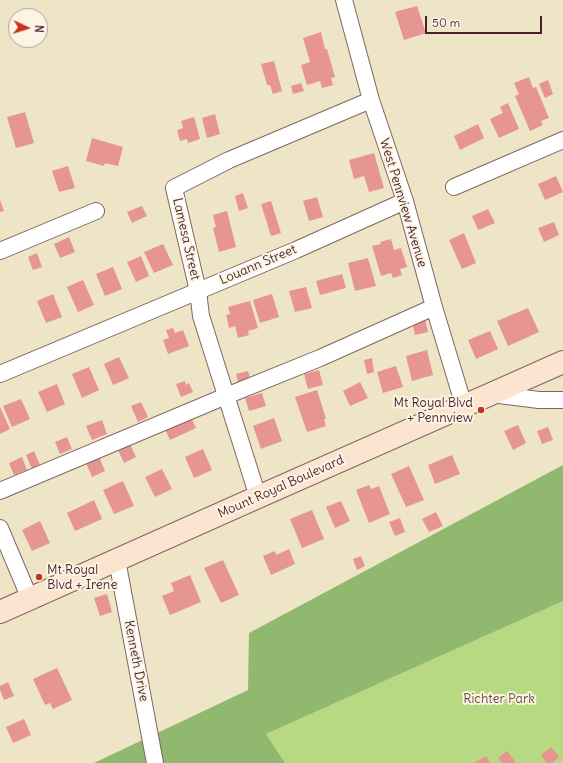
<!DOCTYPE html>
<html>
<head>
<meta charset="utf-8">
<style>
	body { margin:0 }
	#map { position:relative; width:563px; height:763px; overflow:hidden; background:#ede5c5; font-family:Delius,sans-serif }
	canvas { display:block }
	.north { position:absolute; left:8px; top:8px; width:40px; height:40px; box-sizing:border-box; background:#fcf5e5; border:1px solid #b59f9b; border-radius:50%; rotate:94deg; font-size:11px; font-weight:700; line-height:16px; text-align:center; color:#4a1f2b }
	.north::after { content:''; display:block; margin:auto; width:14px; height:18px; background:#c8321e; clip-path:polygon(50% 0,100% 100%,50% 72%,0 100%) }
	.scale { position:absolute; left:425px; top:16px; width:117px; height:18px; box-sizing:border-box; border:2px solid #4a1f2b; border-top:0; padding-left:5px; font-size:12px; line-height:14px; white-space:nowrap; color:#4a1f2b; -webkit-text-stroke:3px #fcf5e5; paint-order:stroke }
</style>
</head>
<body>
<div id="map">
<canvas width="563" height="763"></canvas>
<div class="north">N</div>
<div class="scale">50 m</div>
</div>
<script>
const c = document.querySelector('canvas').getContext('2d');
c.lineJoin = 'round';
function fill(path, color) { c.fillStyle = color; c.fill(path, 'evenodd'); }
const poly = rows => new Path2D(rows.map(r => 'M' + r).join(''));
function trace(path, color, width, dash) { c.strokeStyle = color; c.lineWidth = width; c.lineCap = dash ? 'butt' : 'round'; c.setLineDash(dash || []); c.stroke(path); }
function label(font, color, halo, rows, align = 'center') {
  c.font = font + ' Delius,sans-serif'; c.lineWidth = 4; c.setLineDash([]); c.textBaseline = 'middle'; c.strokeStyle = halo; c.fillStyle = color; for (const [text, x, y, turn = 0] of rows) {
    c.save(); c.translate(x, y); c.rotate((+turn || 0) * Math.PI / 180); c.textAlign = isNaN(turn) ? turn : align; if (halo) c.strokeText(text, 0, 0); c.fillText(text, 0, 0); c.restore();
  }
}
fill(poly([
	[563,601,563,763,285,763,266,734]
]), '#b6d981');
fill(poly([
	[563,465,563,601,266,734,285,763,94,763,248,690,249,633]
]), '#90b96f');
fill(poly([
	[417,6,426,33,404,40,395,12],
	[321,32,325,49,327,49,335,77,331,78,333,85,322,88,320,81,307,85,301,65,310,62,303,38],
	[274,61,282,91,273,94,270,85,267,85,261,64],
	[529,77,533,88,536,87,549,118,541,121,543,125,530,131,515,96,519,94,514,83],
	[548,80,553,94,545,98,539,84],
	[301,83,304,91,293,94,291,86],
	[508,103,519,129,499,138,490,119,503,113,500,107],
	[25,112,34,143,16,148,7,117],
	[215,114,220,134,207,138,202,118],
	[194,117,200,139,188,143,187,139,180,141,177,130,183,128,181,121],
	[478,124,484,138,460,150,454,136],
	[92,138,123,147,118,166,105,163,104,166,86,161],
	[374,153,384,188,369,192,364,176,354,179,349,160],
	[68,166,75,188,59,192,52,171],
	[556,176,563,192,545,200,538,184],
	[243,193,248,208,239,211,235,196],
	[317,197,323,217,309,221,303,201],
	[0,200,4,211,0,212],
	[271,201,281,233,271,236,261,204],
	[142,206,147,216,132,223,127,212],
	[488,209,495,223,478,230,472,216],
	[227,211,236,247,219,252,213,228,216,227,213,215],
	[554,222,559,235,544,242,538,228],
	[464,233,476,263,462,269,449,240],
	[69,237,75,252,60,258,54,244],
	[391,239,394,250,401,248,407,267,400,269,402,275,393,278,391,273,381,276,372,246,381,244,380,242],
	[163,244,173,265,154,273,144,252],
	[37,253,42,267,33,270,28,257],
	[141,256,149,276,136,282,127,262],
	[368,258,376,286,355,291,348,263],
	[113,267,122,289,105,296,96,274],
	[342,274,346,288,320,295,316,281],
	[83,280,94,305,78,312,67,287],
	[306,287,312,308,295,312,289,291],
	[53,294,62,317,46,323,37,301],
	[272,294,279,317,260,323,253,300],
	[250,301,258,328,248,331,249,335,238,338,235,326,229,328,226,315,230,314,228,307],
	[528,308,539,332,508,346,497,321],
	[425,319,428,332,415,335,412,322],
	[173,328,175,333,183,330,189,346,168,354,163,340,169,338,166,330],
	[490,331,498,349,476,359,468,340],
	[427,350,433,375,412,381,406,356],
	[119,357,129,378,113,385,104,364],
	[372,358,374,372,367,374,364,360],
	[396,366,403,387,383,393,377,372],
	[89,367,99,390,82,398,72,374],
	[319,370,323,385,308,389,304,374],
	[248,371,250,378,238,382,236,374],
	[185,381,186,385,189,383,193,392,181,397,176,384],
	[360,382,368,398,350,406,343,391],
	[57,384,65,404,47,412,38,392],
	[317,390,326,419,324,419,326,426,307,432,295,397],
	[262,393,266,406,249,411,245,398],
	[21,399,30,419,12,427,3,406],
	[141,402,148,417,138,422,131,406],
	[0,407,10,429,0,434],
	[190,415,196,428,170,440,164,427],
	[274,418,282,441,261,449,253,426],
	[102,420,107,434,92,440,86,426],
	[518,425,526,443,513,450,504,431],
	[548,427,553,440,542,444,537,431],
	[67,437,72,449,60,454,55,442],
	[130,444,136,457,124,463,118,450],
	[203,449,212,470,194,478,185,457],
	[34,451,40,465,32,469,26,455],
	[452,455,460,474,435,484,428,465],
	[22,457,27,470,14,475,9,463],
	[99,457,105,471,92,477,86,463],
	[409,466,424,500,406,507,391,474],
	[162,469,172,489,155,497,145,477],
	[123,481,134,506,114,514,103,490],
	[369,485,371,489,379,486,390,514,369,523,356,490],
	[94,500,102,519,75,531,67,513],
	[341,501,350,521,335,528,326,507],
	[312,510,324,539,302,548,290,519],
	[436,512,443,526,429,532,422,519],
	[400,518,405,532,395,536,389,522],
	[40,521,50,543,32,551,22,530],
	[289,549,295,564,271,575,263,556,275,551,276,555],
	[361,556,365,566,357,570,353,559],
	[223,560,239,595,221,603,204,568],
	[190,575,201,602,170,615,162,596,174,591,171,583],
	[107,594,112,612,100,616,94,598],
	[57,668,72,700,53,709,50,703,45,705,33,679],
	[8,682,14,696,4,700,0,690,0,686],
	[24,719,31,735,13,743,6,727],
	[551,747,559,757,552,763,547,763,541,755],
	[507,751,516,763,502,763,498,758],
	[486,756,490,763,474,763]
]), '#e79592');
const street = poly([
	[344,0,371,100,405,201,434,307,464,406],
	[454,187,563,140],
	[0,251,96,211],
	[0,374,296,250,405,201],
	[491,394,539,400,563,400],
	[0,491,226,396,320,358,434,307],
	[258,497,201,316,198,291,174,188,229,160,371,100],
	[0,528,30,599],
	[117,560,155,763]
]);
const secondary = poly([
	[0,612,258,497,491,394,563,362]
]);
trace(street, '#836461', 18);
trace(secondary, '#836461', 24);
trace(street, '#fff', 16);
trace(secondary, '#fce5d0', 22);
for (const [x, y, r, color] of [
	[481,410,4,"#c8321e"],
	[39,577,4,"#c8321e"]
]) { const dot = new Path2D(); dot.arc(x, y, r, 0, 2 * Math.PI); c.fillStyle = color; c.fill(dot); trace(dot, '#fcf5e5', 1.5); }
label('13px', '#4a1f2b', '#fcf5e5', [
	["West Pennview Avenue",403,203,73],
	["Lamesa Street",186,239,77],
	["Louann Street",258,265,-23],
	["Mount Royal Boulevard",281,487,-24],
	["Kenneth Drive",136,661,79]
]);
label('13px', '#4a1f2b', '#fcf5e5', [
	["Mt Royal Blvd",473,403],
	["+ Pennview",473,418],
	["Mt Royal",47,570,"left"],
	["Blvd + Irene",47,585,"left"]
], 'right');
label('13px', '#654e40', '#fcf5e5', [
	["Richter Park",499,699]
]);
</script>
</body>
</html>
